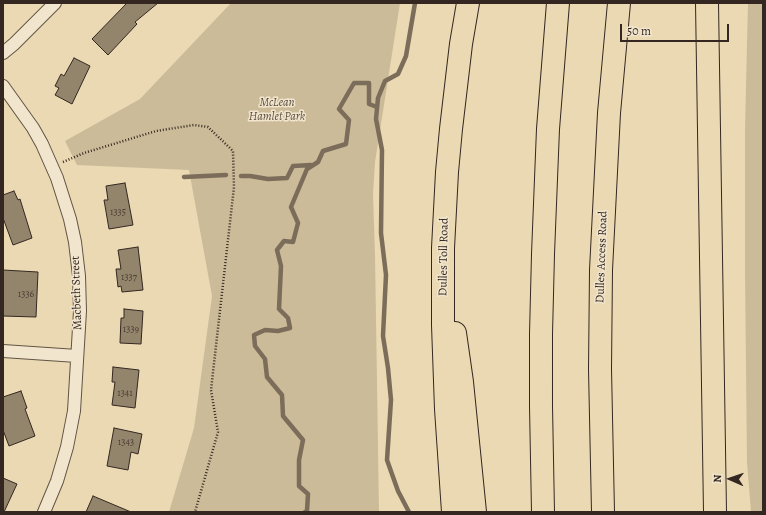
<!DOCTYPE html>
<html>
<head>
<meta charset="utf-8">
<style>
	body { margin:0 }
	#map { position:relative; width:766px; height:515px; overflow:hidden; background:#ead9b2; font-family:Alegreya,serif }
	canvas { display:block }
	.frame { position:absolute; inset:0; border:4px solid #342721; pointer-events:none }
	.north { position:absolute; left:710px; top:459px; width:40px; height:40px; -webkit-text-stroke:3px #f1e6cd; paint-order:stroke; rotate:272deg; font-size:11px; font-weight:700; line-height:16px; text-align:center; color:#342721 }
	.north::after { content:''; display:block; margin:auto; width:14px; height:18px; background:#342721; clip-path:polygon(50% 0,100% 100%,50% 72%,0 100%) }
	.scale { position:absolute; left:620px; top:24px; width:109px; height:18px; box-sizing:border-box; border:2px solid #342721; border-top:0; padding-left:5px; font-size:12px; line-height:14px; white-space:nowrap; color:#342721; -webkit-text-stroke:3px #f1e6cd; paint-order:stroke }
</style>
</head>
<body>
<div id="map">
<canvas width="766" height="515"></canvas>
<div class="frame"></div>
<div class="north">N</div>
<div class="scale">50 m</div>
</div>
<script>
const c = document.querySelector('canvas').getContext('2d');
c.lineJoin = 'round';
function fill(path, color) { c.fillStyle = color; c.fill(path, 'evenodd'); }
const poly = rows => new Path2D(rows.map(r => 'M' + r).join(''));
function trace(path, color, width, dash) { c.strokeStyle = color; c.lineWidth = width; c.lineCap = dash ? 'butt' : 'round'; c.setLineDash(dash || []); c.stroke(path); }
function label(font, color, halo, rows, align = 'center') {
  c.font = font + ' Alegreya,serif'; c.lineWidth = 3; c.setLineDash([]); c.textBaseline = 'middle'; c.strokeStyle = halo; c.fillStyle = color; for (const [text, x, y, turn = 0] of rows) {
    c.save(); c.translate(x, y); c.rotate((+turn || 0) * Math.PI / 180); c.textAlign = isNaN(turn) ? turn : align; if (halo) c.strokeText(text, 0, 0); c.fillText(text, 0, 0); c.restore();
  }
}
fill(poly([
	[231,3,400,3,375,162,373,194,375,255,379,512,169,512,194,428,212,296,189,170,77,165,65,141,140,99],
	[748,3,763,3,763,512,751,512,747,462,745,271,745,128]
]), '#cbbb99');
trace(poly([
	[241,176,250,176,268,179,287,178,293,166,311,165],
	[184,177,226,175],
	[305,512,307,511,308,494,299,486,299,460,303,440,283,416,282,395,267,377,265,359,255,346,254,335,265,330,278,331,290,328,288,318,279,309,281,266,277,250,284,241,293,242,298,223,291,207,307,169,318,162,323,151,346,144,349,120,339,109,354,83,369,83,369,104,377,107],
	[409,512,398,491,387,460,391,400,388,368,383,336,386,275,381,233,382,150,376,119,378,98,385,81,398,74,406,56,415,3]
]), '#7c6d5b', 4.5);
const building = poly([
	[127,3,158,3,135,22,137,24,108,55,92,39,127,3],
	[74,58,90,66,72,104,55,95,59,88,55,86,61,74,64,76,74,58],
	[125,183,133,225,109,229,104,200,108,200,106,186,125,183],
	[14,191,18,200,20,199,32,238,13,245,3,218,3,195,14,191],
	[138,247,143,290,122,292,121,286,118,287,116,269,121,269,118,250,138,247],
	[3,270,38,272,36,317,3,316,3,270],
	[124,309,143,311,141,344,120,343,121,318,124,318,124,309],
	[113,367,139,370,135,408,112,405,115,382,112,382,113,367],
	[21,391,27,408,25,409,35,436,9,446,3,430,3,397,21,391],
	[114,428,142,434,138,454,131,452,128,470,107,466,114,428],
	[3,478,17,484,4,512,3,512,3,478],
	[93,496,131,512,86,512,93,496]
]);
fill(building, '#93846c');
trace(building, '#342721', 1);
const street = poly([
	[3,53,14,44,55,3],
	[3,86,33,128,42,144,57,178,70,219,75,242,79,276,80,311,74,411,67,447,57,481,44,512],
	[3,351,77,356]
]);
const highway = poly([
	[707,3,715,512],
	[455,333,462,382,475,512],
	[453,512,446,409,443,325,443,248,447,172,451,129,461,44,468,3],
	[543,512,541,406,541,334,543,254,548,129,558,3],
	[603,512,600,369,601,270,609,113,619,3]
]);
trace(street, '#625445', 14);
trace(highway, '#342721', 24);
trace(poly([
	[63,162,84,153,156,131,194,125,208,127,233,151,234,187,211,390,218,432,195,512]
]), '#342721', 2.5, [1, 2]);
trace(street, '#f1e6cd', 12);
trace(highway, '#ead9b2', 22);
label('10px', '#4c3e34', null, [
	["1335",118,213],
	["1337",129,278],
	["1336",26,295],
	["1339",131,330],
	["1341",125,394],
	["1343",126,443]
]);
label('italic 12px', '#5a4c3f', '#f1e6cd', [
	["McLean",277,103],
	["Hamlet Park",277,117]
]);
label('12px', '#342721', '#f1e6cd', [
	["Dulles Toll Road",444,257,-89],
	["Dulles Access Road",602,257,-88],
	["Macbeth Street",77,293,-92]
]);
</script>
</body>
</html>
